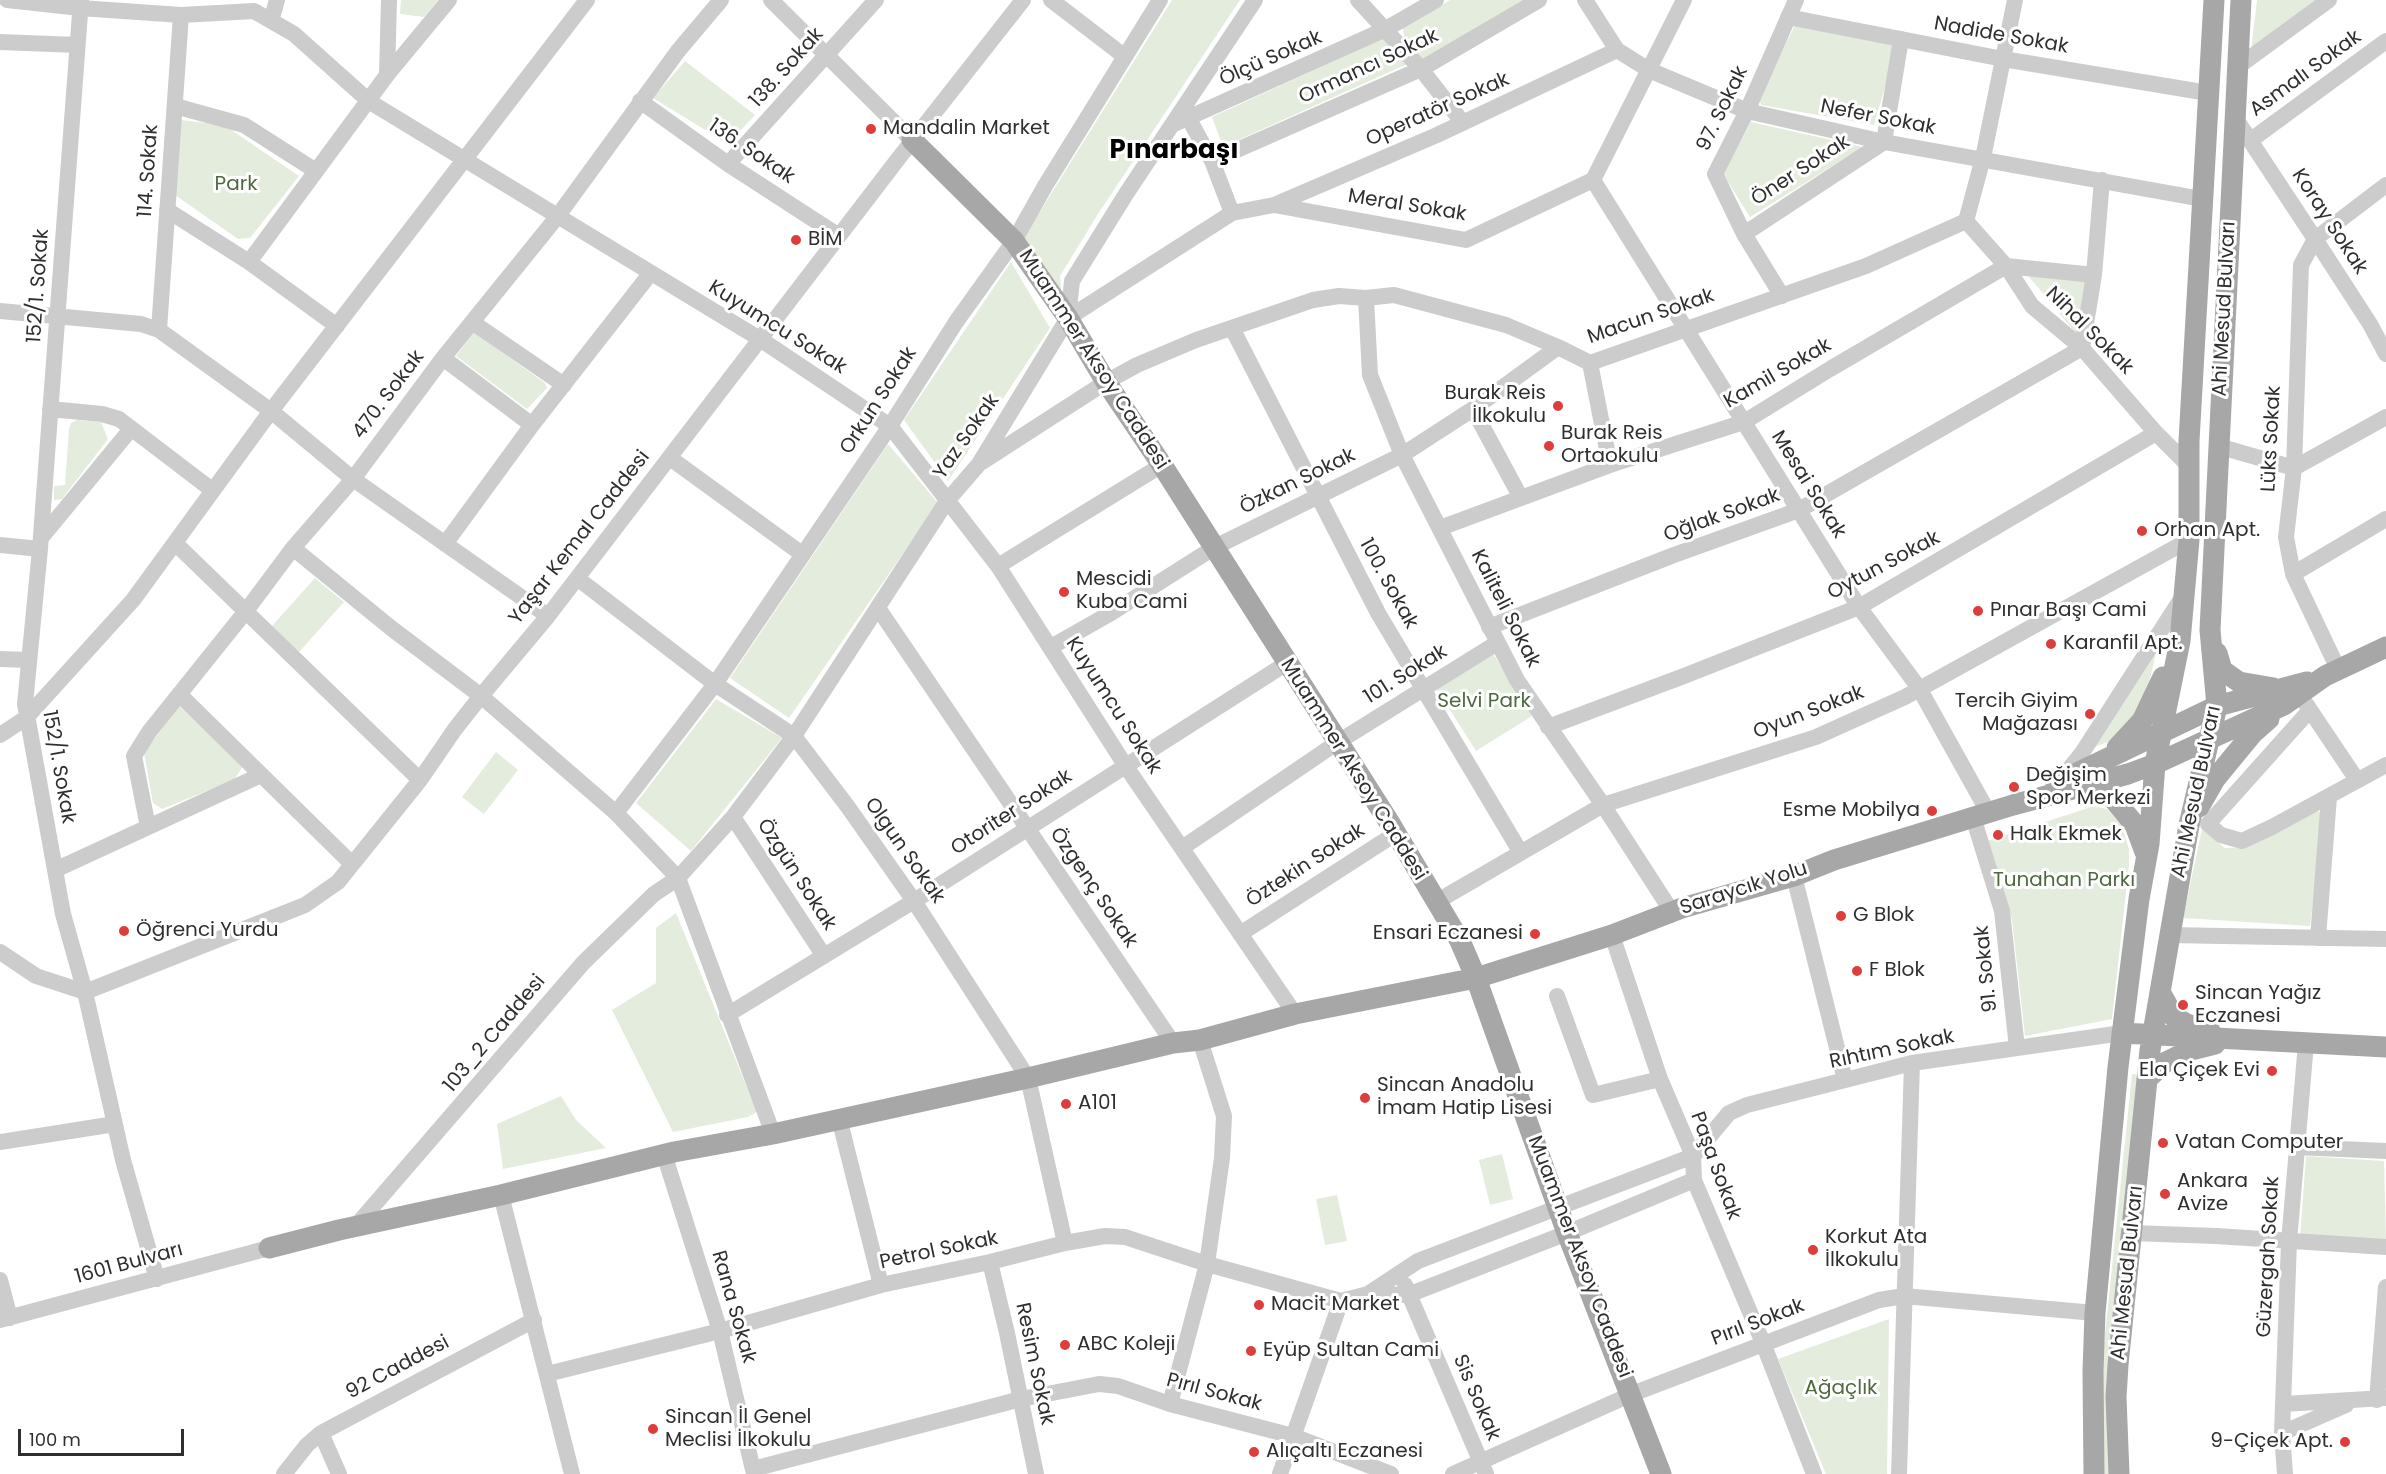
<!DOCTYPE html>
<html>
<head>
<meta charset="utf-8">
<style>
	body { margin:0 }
	#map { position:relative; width:2386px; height:1474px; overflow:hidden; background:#fff; font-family:Poppins,sans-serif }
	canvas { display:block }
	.scale { position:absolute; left:18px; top:1429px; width:166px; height:27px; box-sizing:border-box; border:3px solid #2f2f2f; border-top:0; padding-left:8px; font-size:18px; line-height:21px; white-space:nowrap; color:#2f2f2f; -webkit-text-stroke:4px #fff; paint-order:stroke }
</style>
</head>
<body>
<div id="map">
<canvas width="2386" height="1474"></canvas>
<div class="scale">100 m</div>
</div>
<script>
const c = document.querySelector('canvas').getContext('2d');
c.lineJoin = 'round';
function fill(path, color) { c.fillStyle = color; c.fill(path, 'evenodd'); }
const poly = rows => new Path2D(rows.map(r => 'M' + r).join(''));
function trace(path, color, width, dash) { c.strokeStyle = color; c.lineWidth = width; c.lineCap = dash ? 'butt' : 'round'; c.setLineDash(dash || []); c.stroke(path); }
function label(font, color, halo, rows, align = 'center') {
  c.font = font + ' Poppins,sans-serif'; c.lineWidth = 6; c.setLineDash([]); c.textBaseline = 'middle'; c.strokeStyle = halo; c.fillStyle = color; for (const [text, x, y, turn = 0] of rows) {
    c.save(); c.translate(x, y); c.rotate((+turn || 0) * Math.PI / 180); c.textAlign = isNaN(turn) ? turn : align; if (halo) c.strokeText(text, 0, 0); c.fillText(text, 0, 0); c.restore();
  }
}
fill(poly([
	[401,0,438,0,424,17,400,14],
	[1172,0,1240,0,1098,214,1060,276,1061,290,1024,237],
	[1450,0,1528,0,1423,60,1404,37,1403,28],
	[2257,0,2318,0,2251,51],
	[1795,25,1892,43,1896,49,1874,125,1761,105,1759,98],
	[1384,38,1407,64,1223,147,1212,117],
	[685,61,755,115,728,144,653,98],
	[181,120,224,125,299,176,250,238,238,239,175,195],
	[1751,122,1863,147,1750,217,1723,174],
	[1011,262,1050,328,948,481,904,420],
	[2025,272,2084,279,2086,283,2079,332,2075,332],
	[474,332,545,383,547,388,527,409,456,356],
	[77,420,101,422,108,439,62,499,54,500,54,486,65,485,69,429,71,423],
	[888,444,938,503,789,718,730,678],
	[315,578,344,602,299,652,271,627],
	[2157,649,2144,703,2111,741,2094,747],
	[1492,652,1532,716,1476,751,1436,688],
	[716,699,782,738,691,851,636,803],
	[179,706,243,766,234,780,162,809,153,803,144,753],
	[496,752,518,770,484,814,462,797],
	[2094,806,2107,809,2121,824,2129,849,2129,865,2112,1019,2025,1036,2012,920,1987,841],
	[2318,811,2322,814,2320,843,2310,926,2183,918,2202,829,2225,848,2248,847],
	[676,913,757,1112,748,1117,673,1132,612,1010,656,983,656,928],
	[2132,1074,2139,1075,2107,1376,2111,1474,2103,1474,2101,1373],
	[561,1096,576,1120,606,1148,503,1169,497,1124],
	[1502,1154,1513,1199,1490,1205,1479,1160],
	[2306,1156,2384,1161,2386,1240,2300,1237],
	[1337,1195,1347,1241,1325,1245,1316,1199],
	[1889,1319,1887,1474,1826,1474,1778,1359]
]), '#e4ecde');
trace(poly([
	[7,0,80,8,181,15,254,11,294,34,370,102,760,339,890,426,998,566,1125,765,1295,1014],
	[81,0,40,549,25,704,63,914,85,992,123,1160,157,1279],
	[771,0,912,140],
	[1051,0,1124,56],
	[1358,0,1421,69,1463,123],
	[1585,0,1617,50,1649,70,1747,111,1884,142,2202,199],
	[1788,17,2003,59,2208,93],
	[271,21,277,0],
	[0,42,77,45],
	[2236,68,2329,0],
	[387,75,389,0],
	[640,101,728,164,839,236],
	[175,106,244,125,316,171],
	[2234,116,2315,239,2370,324,2386,354],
	[1189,119,1212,161,1232,213],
	[1172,125,1386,29,1436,0],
	[2251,140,2386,41],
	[1212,161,1421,69,1539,0],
	[728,164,876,0],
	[1593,180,1859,607,1919,688,1988,812],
	[1274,205,1437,135,1617,50],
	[167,210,249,262,337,326],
	[1966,221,2006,266,2032,306,2082,348,2156,433,2189,466],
	[1744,234,1884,142,1901,39],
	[249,262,387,75,449,0],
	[1782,296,1744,234,1715,174,1747,111,1796,0],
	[1366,298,1370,375,1402,455,1517,680,1603,805,1672,912],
	[0,311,141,324,159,330,271,411,353,479,548,616],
	[1068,318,1232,213,1274,205,1466,240,1593,180,1684,0],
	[472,322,564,385],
	[1232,328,1378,613,1521,853],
	[159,330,181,15],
	[443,358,532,425],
	[1590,363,1610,465],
	[50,409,102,414,119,419,212,490],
	[1473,409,1521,498],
	[2218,446,2294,468,2386,417],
	[670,458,802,554],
	[982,462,1106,382,1137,365,1196,340,1313,300,1339,296,1366,298,1394,295,1506,325,1558,347,1590,363,1866,266,1966,221,1983,158,2015,0],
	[1440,528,1610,465,1744,422,1830,369,2006,266,2094,275],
	[41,538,131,429],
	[175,543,420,780],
	[445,544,532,425,650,274],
	[0,545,40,549],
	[293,548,391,628,481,696,616,813,678,878,773,1134],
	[998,566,1162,465],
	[2293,574,2386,519],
	[577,578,715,684,794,736,848,807,914,901,1028,1078,1065,1243],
	[878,608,1173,1043],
	[1489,627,1674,555,1799,510,2082,348,2094,275,2102,180],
	[1051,647,1111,613,1215,547,1402,455,1473,409,1558,347],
	[0,659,29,660],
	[2338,669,2293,574,2286,537,2294,468,2301,265,2315,239,2386,185],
	[179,694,352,864],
	[2304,701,2357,780],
	[2310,710,2208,824,2221,835,2242,841,2272,827,2386,765],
	[1548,727,1684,676,1859,607,2156,433],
	[0,735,26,718,133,600,271,411,587,0],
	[2060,780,2082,753,2183,596],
	[616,813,715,684,890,426,956,322,1014,241,1045,186,1160,0],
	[733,817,824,956],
	[1973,817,2002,911,2017,1048],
	[148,827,134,756,149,732,246,611,293,548,353,479,443,358,557,217,678,51,721,0],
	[1182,848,1338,742,1497,643],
	[55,870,261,775],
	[1794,876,1845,1080],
	[1436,902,1603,805,1816,737,1905,697,2189,540],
	[1240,934,1395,834],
	[1612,935,1660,1079,1693,1156,1694,1180,1763,1343,1814,1474],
	[2169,935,2386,939],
	[2318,938,2329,797],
	[0,952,36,976,85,992,305,905,338,882,420,780,455,729,481,696,548,616,898,159,1023,0],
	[1557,996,1593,1095,1660,1079],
	[727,1015,914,901,1287,663],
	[839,1118,881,1285],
	[0,1142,115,1124],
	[2296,1147,2386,1151],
	[664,1154,720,1331,754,1474],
	[501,1195,572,1474],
	[355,1227,583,963,654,894,678,878,733,817,794,736,947,501,979,464,1068,318,1072,281,1126,194,1255,0],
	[2132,1233,2216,1236,2386,1247],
	[990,1262,1007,1333,1036,1474],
	[0,1280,10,1318],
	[1405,1285,1486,1474],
	[1368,1294,1418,1261,1693,1156,1729,1113,1747,1105,1912,1063,2122,1033],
	[0,1320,269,1248],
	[547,1374,720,1331,881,1285,990,1262,1065,1243,1105,1236,1125,1237,1207,1264,1341,1301,1368,1294,1408,1295,1567,1233,1694,1180],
	[2377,1400,2386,1287],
	[1170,1404,1207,1264,1222,1158,1224,1116,1200,1040],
	[2283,1404,2385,1398],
	[2282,1433,2346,1405],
	[753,1469,1021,1399,1099,1384,1118,1386,1170,1404,1293,1436,1391,1474],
	[284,1474,307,1445,321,1433],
	[339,1474,321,1433,534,1320],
	[1280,1474,1341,1301],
	[1453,1474,1632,1394,1879,1300,1904,1296,2095,1313],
	[1899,1474,1912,1063],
	[2285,1474,2282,1433,2289,1242,2306,1043]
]), '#ccc', 16);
trace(poly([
	[912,140,1014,241,1068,318,1106,382,1162,465,1391,825,1460,941,1476,978,1567,1233,1661,1474],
	[2217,653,2222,670,2239,682,2274,688],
	[2117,748,2142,721,2163,677],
	[2056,783,2217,706,2307,682],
	[2080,788,2111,796,2135,825,2145,852],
	[2199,807,2215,779,2252,734,2269,719],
	[2160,992,2174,1017,2187,1024,2210,1031],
	[2122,1033,2386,1047],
	[2147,1079,2164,1063,2191,1050,2215,1044],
	[269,1248,339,1230,501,1195,674,1152,773,1134,1028,1078,1173,1043,1200,1040,1295,1014,1476,978,1612,935,1682,908,1794,876,1834,860,2013,805,2128,774,2155,764,2284,705,2325,676,2386,647],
	[2094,1474,2093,1371,2095,1313,2118,1067,2139,899,2149,844,2155,764,2180,641,2189,540,2189,441,2214,0],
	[2119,1474,2116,1397,2118,1365,2150,1050,2189,825,2217,706,2210,630,2241,0]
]), '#a7a7a7', 21);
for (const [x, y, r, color] of [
	[871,129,6,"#dd3d3b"],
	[796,240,6,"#dd3d3b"],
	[1558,406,6,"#dd3d3b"],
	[1549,446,6,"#dd3d3b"],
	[2142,531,6,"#dd3d3b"],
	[1064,592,6,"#dd3d3b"],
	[1978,611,6,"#dd3d3b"],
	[2051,644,6,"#dd3d3b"],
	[2090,714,6,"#dd3d3b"],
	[2014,787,6,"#dd3d3b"],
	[1932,811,6,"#dd3d3b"],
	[1998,835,6,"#dd3d3b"],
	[1841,916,6,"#dd3d3b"],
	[124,931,6,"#dd3d3b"],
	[1535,934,6,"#dd3d3b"],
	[1857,971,6,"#dd3d3b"],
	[2183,1005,6,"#dd3d3b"],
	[2272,1071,6,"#dd3d3b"],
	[1365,1098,6,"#dd3d3b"],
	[1066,1104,6,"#dd3d3b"],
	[2163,1143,6,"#dd3d3b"],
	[2165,1194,6,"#dd3d3b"],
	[1813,1250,6,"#dd3d3b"],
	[1259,1305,6,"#dd3d3b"],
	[1065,1345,6,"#dd3d3b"],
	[1251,1351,6,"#dd3d3b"],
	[653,1429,6,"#dd3d3b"],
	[2345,1442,6,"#dd3d3b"],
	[1254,1452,6,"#dd3d3b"]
]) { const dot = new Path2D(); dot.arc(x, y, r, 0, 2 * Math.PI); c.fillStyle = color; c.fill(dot); trace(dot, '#fff', 2); }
label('20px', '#2f2f2f', '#fff', [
	["Nadide Sokak",2001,36,10],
	["Ölçü Sokak",1271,59,-24],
	["Ormancı Sokak",1369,67,-25],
	["138. Sokak",787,68,-48],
	["Asmalı Sokak",2306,74,-36],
	["97. Sokak",1723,109,-64],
	["Operatör Sokak",1438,110,-24],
	["Nefer Sokak",1878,118,11],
	["136. Sokak",751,152,34],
	["114. Sokak",149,171,-86],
	["Öner Sokak",1801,171,-33],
	["Meral Sokak",1407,206,9],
	["Koray Sokak",2329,222,57],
	["152/1. Sokak",39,286,-86],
	["Ahi Mesud Bulvarı",2225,309,-87],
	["Macun Sokak",1651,317,-19],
	["Kuyumcu Sokak",777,328,32],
	["Nihal Sokak",2089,331,45],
	["Muammer Aksoy Caddesi",1093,360,57],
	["Kamil Sokak",1778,374,-30],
	["470. Sokak",389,395,-53],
	["Orkun Sokak",879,401,-57],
	["Yaz Sokak",967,437,-55],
	["Lüks Sokak",2272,439,-87],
	["Özkan Sokak",1298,482,-26],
	["Mesai Sokak",1808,485,58],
	["Oğlak Sokak",1722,516,-20],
	["Yaşar Kemal Caddesi",580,538,-52],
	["Oytun Sokak",1884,566,-28],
	["100. Sokak",1388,584,61],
	["Kaliteli Sokak",1505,609,63],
	["101. Sokak",1406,675,-32],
	["Kuyumcu Sokak",1113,706,57],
	["Oyun Sokak",1809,713,-21],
	["152/1. Sokak",58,767,80],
	["Muammer Aksoy Caddesi",1353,770,58],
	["Ahi Mesud Bulvarı",2197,792,-78],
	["Otoriter Sokak",1012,813,-33],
	["Olgun Sokak",904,851,55],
	["Öztekin Sokak",1306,866,-33],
	["Özgün Sokak",796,875,57],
	["Özgenç Sokak",1093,888,56],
	["Saraycık Yolu",1744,889,-18],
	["91. Sokak",1987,969,-96],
	["103_2 Caddesi",495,1034,-50],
	["Rıhtım Sokak",1892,1050,-12],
	["Paşa Sokak",1715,1166,70],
	["Petrol Sokak",939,1251,-12],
	["Muammer Aksoy Caddesi",1579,1257,69],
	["Güzergah Sokak",2269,1257,-87],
	["1601 Bulvarı",129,1264,-15],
	["Ahi Mesud Bulvarı",2128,1273,-84],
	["Rana Sokak",733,1307,74],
	["Pırıl Sokak",1758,1323,-21],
	["Resim Sokak",1034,1364,78],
	["92 Caddesi",398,1368,-28],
	["Pırıl Sokak",1214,1393,15],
	["Sis Sokak",1476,1398,67]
]);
label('20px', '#2f2f2f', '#fff', [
	["Mandalin Market",883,129],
	["BİM",808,240],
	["Burak Reis",1546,394,"right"],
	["İlkokulu",1546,417,"right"],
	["Burak Reis",1561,434],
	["Ortaokulu",1561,457],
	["Orhan Apt.",2154,531],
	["Mescidi",1076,580],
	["Kuba Cami",1076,603],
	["Pınar Başı Cami",1990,611],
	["Karanfil Apt.",2063,644],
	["Tercih Giyim",2078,702,"right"],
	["Mağazası",2078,725,"right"],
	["Değişim",2026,776],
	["Spor Merkezi",2026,799],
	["Esme Mobilya",1920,811,"right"],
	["Halk Ekmek",2010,835],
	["G Blok",1853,916],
	["Öğrenci Yurdu",136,931],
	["Ensari Eczanesi",1523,934,"right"],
	["F Blok",1869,971],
	["Sincan Yağız",2195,994],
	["Eczanesi",2195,1017],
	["Ela Çiçek Evi",2260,1071,"right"],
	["Sincan Anadolu",1377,1086],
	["İmam Hatip Lisesi",1377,1109],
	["A101",1078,1104],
	["Vatan Computer",2175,1143],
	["Ankara",2177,1182],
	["Avize",2177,1205],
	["Korkut Ata",1825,1238],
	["İlkokulu",1825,1261],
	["Macit Market",1271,1305],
	["ABC Koleji",1077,1345],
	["Eyüp Sultan Cami",1263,1351],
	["Sincan İl Genel",665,1418],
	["Meclisi İlkokulu",665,1441],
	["9-Çiçek Apt.",2333,1442,"right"],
	["Alıçaltı Eczanesi",1266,1452]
], 'left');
label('20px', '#4f693f', '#fff', [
	["Park",236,185],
	["Selvi Park",1484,702],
	["Tunahan Parkı",2064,881],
	["Ağaçlık",1841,1389]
]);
label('bold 26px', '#000', '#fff', [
	["Pınarbaşı",1174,151]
]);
</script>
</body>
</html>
